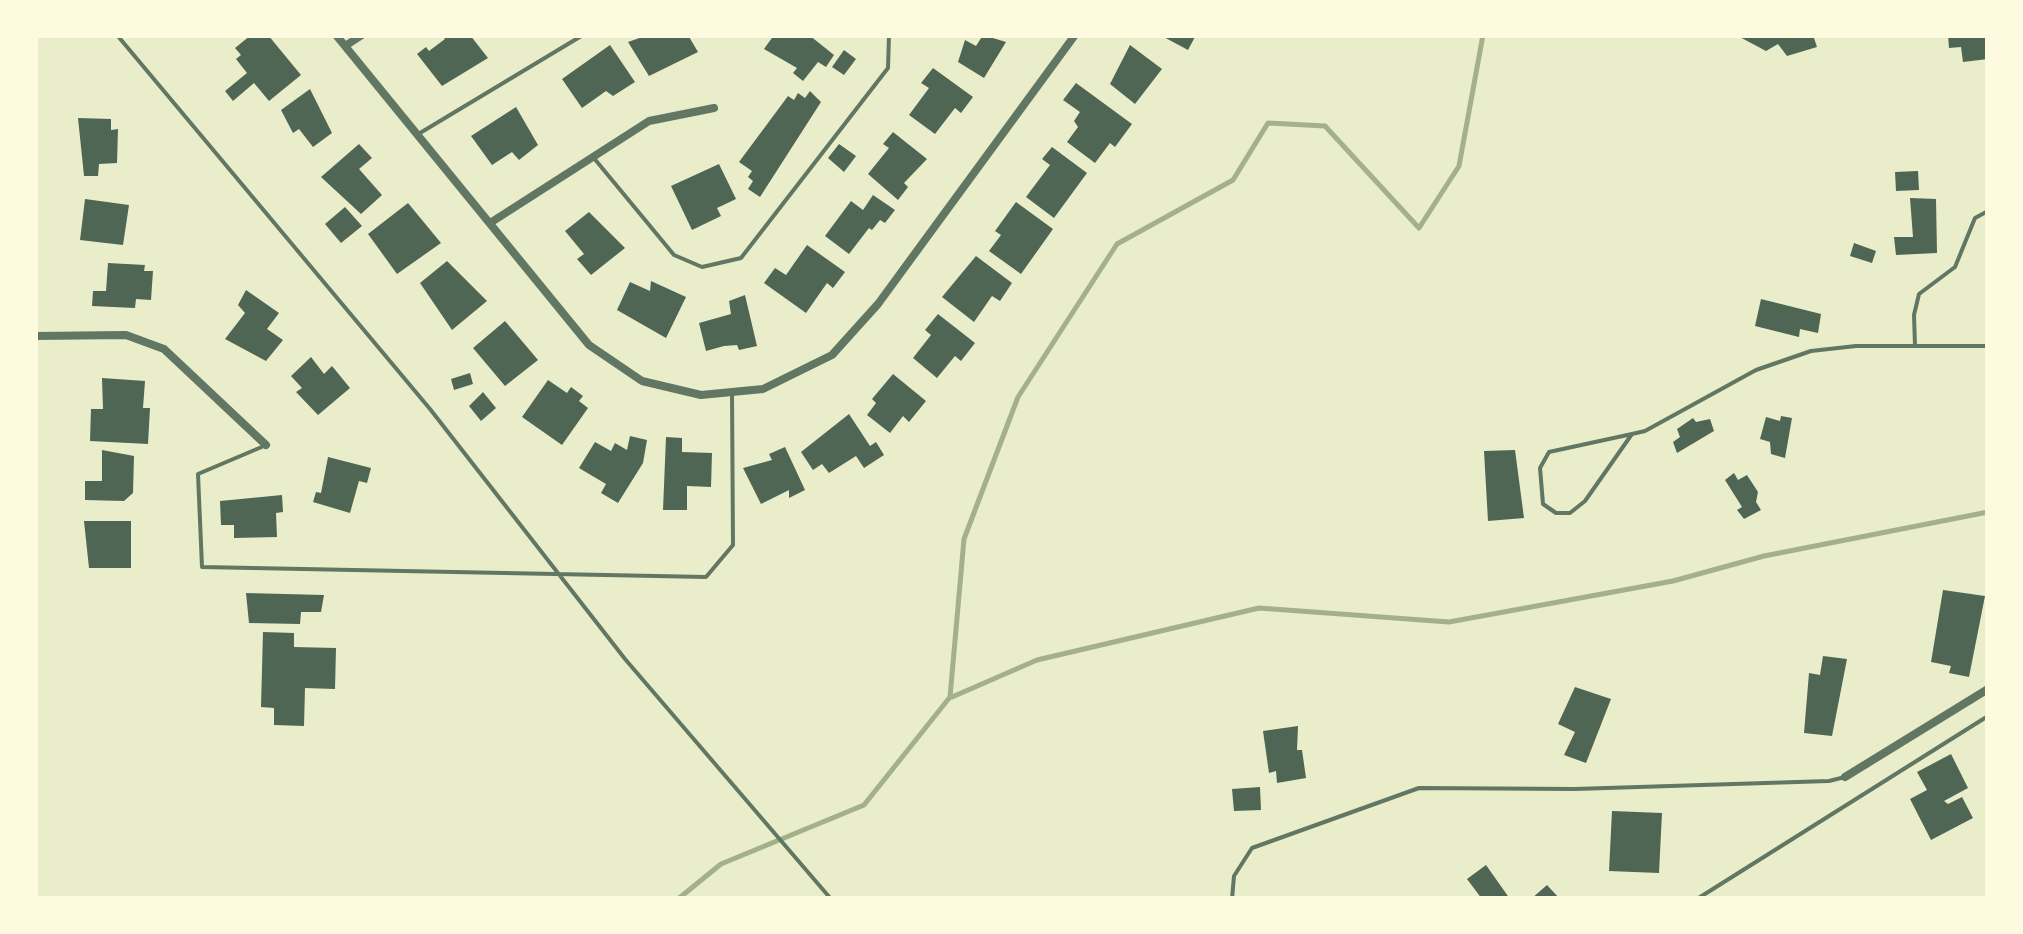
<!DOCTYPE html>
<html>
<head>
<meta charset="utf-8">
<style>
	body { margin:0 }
	#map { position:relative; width:2023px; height:934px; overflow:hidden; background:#e9edc9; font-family:Inter,sans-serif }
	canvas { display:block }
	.frame { position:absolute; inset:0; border:38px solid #fefae0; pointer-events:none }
</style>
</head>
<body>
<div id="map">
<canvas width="2023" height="934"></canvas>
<div class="frame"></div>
</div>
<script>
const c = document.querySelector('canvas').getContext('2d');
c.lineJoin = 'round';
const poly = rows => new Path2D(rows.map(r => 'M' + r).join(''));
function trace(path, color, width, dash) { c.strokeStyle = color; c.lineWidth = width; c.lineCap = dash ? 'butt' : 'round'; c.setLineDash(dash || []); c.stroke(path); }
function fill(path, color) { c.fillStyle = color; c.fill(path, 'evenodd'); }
trace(poly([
	[952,697,1037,660,1259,608,1449,622,1673,581,1764,556,1988,512],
	[678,899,721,864,864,805,950,697,964,539,1018,397,1117,244,1233,180,1268,123,1325,126,1419,228,1459,166,1483,35]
]), '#a3b18a', 5);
fill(poly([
	[251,35,268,35,301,75,269,101,254,83,233,101,225,91,247,73,236,59,241,55,235,48],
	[442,35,470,35,488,58,442,86,417,54,426,47,429,51,445,39],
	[648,35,688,35,698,52,649,76,628,42],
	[774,35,809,35,834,55,826,67,818,62,803,81,793,73,797,68,764,49],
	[983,35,1006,42,984,78,958,62,965,40,976,46],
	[1160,35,1196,35,1188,50],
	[1736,35,1813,35,1817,47,1787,56,1778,44,1766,51],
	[1948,35,1988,35,1988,59,1963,62,1961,47,1949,48],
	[610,45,635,82,613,96,606,91,582,108,562,79],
	[1130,45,1162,69,1135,104,1110,84],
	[844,50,856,59,844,75,832,67],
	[933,68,973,97,961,113,955,108,935,134,909,115,929,88,921,83],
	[1076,83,1132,124,1115,147,1110,143,1095,163,1067,142,1078,127,1074,121,1080,112,1063,100],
	[310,89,332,133,313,147,299,129,293,133,281,110],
	[810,91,821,102,760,197,748,189,753,181,748,177,752,171,739,162,788,96,794,100,798,93,805,98],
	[516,107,538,145,519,160,512,152,492,165,471,136],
	[78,118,111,119,111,130,118,129,117,163,99,164,98,176,84,176],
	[893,132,927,159,904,183,908,187,898,200,868,174,889,148,883,144],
	[359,144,372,158,359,169,382,195,361,214,321,177],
	[839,144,856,156,844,172,828,158],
	[1052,147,1087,173,1054,218,1026,197,1050,165,1042,159],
	[719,164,736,199,717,208,721,216,692,230,671,186],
	[1918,171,1919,190,1896,191,1895,172],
	[873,195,895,210,885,223,880,220,872,230,869,228,849,254,825,236,851,201,863,210],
	[1910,198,1936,199,1937,253,1896,255,1894,237,1913,237],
	[85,199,129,205,123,245,80,240],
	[1016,202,1053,229,1021,274,989,251,1001,235,995,231],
	[408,203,441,243,397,274,368,234],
	[345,207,362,226,341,243,325,224],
	[589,212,625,248,591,275,577,259,584,254,565,231],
	[1854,243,1876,251,1872,263,1850,256],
	[807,245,845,272,833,288,827,283,806,313,764,283,775,268,786,275],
	[976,256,1012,283,1000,301,992,296,974,322,942,297],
	[447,261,487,301,452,330,420,283],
	[108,263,145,265,144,271,153,271,151,300,136,299,135,308,92,306,93,291,106,291],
	[651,281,686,297,666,338,617,310,630,282,650,291],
	[246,290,279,313,267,329,283,340,266,361,225,339,245,313,238,305],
	[745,295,757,346,739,350,737,345,724,346,706,351,699,323,731,314,729,301],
	[1761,299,1821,314,1818,333,1800,329,1799,337,1755,326],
	[938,314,975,343,961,361,955,356,937,378,913,358,931,335,925,330],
	[505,321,538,360,505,386,473,348],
	[311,357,324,374,332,366,350,388,318,415,296,392,302,388,291,376],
	[470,373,473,384,454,390,451,379],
	[893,374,926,401,909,422,903,416,890,433,867,415,876,403,872,399],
	[102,378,145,381,143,408,150,408,148,444,90,441,91,409,103,409],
	[548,380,567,393,571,387,583,396,579,401,588,408,562,445,522,417],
	[483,392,496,408,481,421,469,406],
	[849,414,870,446,876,442,884,455,864,468,856,456,829,473,822,464,813,470,801,452],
	[1781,416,1792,418,1785,458,1771,454,1770,442,1760,439,1766,417,1780,421],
	[1693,418,1696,422,1710,419,1714,431,1677,453,1673,442,1680,437,1677,429],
	[630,436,647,440,643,463,618,503,601,493,606,484,579,468,595,442,611,451,615,443,627,450],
	[666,437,682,438,682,452,712,453,711,487,687,486,687,510,663,510],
	[785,447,805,490,789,498,789,490,761,504,743,468,772,460,769,454],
	[102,450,134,456,133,493,124,501,85,500,85,481,102,481],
	[1515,450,1524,518,1488,521,1484,451],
	[328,457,371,468,367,483,359,481,350,513,313,502,316,492,321,493],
	[1734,473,1738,480,1747,475,1758,492,1756,502,1761,510,1744,519,1737,510,1742,507,1725,480],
	[282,495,283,512,276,513,277,537,234,538,234,525,221,525,220,501],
	[84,521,131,521,131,568,89,568],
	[1943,590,1985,596,1969,677,1949,673,1951,666,1931,662],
	[246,593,324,595,321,612,301,612,300,624,249,623],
	[263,632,294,633,294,647,336,648,335,689,305,688,304,726,274,725,274,708,261,707],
	[1823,656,1847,659,1832,736,1804,733,1809,673,1820,675],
	[1575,687,1611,699,1586,763,1564,755,1575,732,1558,724],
	[1298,726,1297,750,1302,750,1306,778,1277,783,1276,771,1269,773,1263,731],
	[1951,754,1968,788,1944,801,1948,804,1962,797,1973,818,1931,840,1910,799,1927,790,1917,772],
	[1260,787,1261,810,1234,811,1232,789],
	[1612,811,1662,813,1659,873,1609,871],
	[1486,865,1510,899,1482,899,1467,879],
	[1547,885,1560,899,1531,899]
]), '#4f6655');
trace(poly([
	[117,35,430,409,625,659,831,899],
	[420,133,583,35],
	[593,157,674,255,702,267,741,258,888,68,889,35],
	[1915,346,1914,315,1919,294,1955,267,1975,218,1988,211],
	[1632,434,1585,501,1570,513,1556,513,1543,504,1540,468,1549,452,1632,434,1645,431,1756,370,1811,351,1856,346,1988,346],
	[264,446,198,474,202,567,706,577,733,545,732,392],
	[1232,899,1234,876,1252,848,1419,788,1575,789,1829,781,1845,777],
	[1697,899,1988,716]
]), '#617663', 4);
trace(poly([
	[336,35,589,345,642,381,701,395,763,389,832,355,878,304,1075,35],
	[345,46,362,35],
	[490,223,649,121,714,108],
	[35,336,126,335,164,349,266,445],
	[1845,777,1988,689]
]), '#617663', 8);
</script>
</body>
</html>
